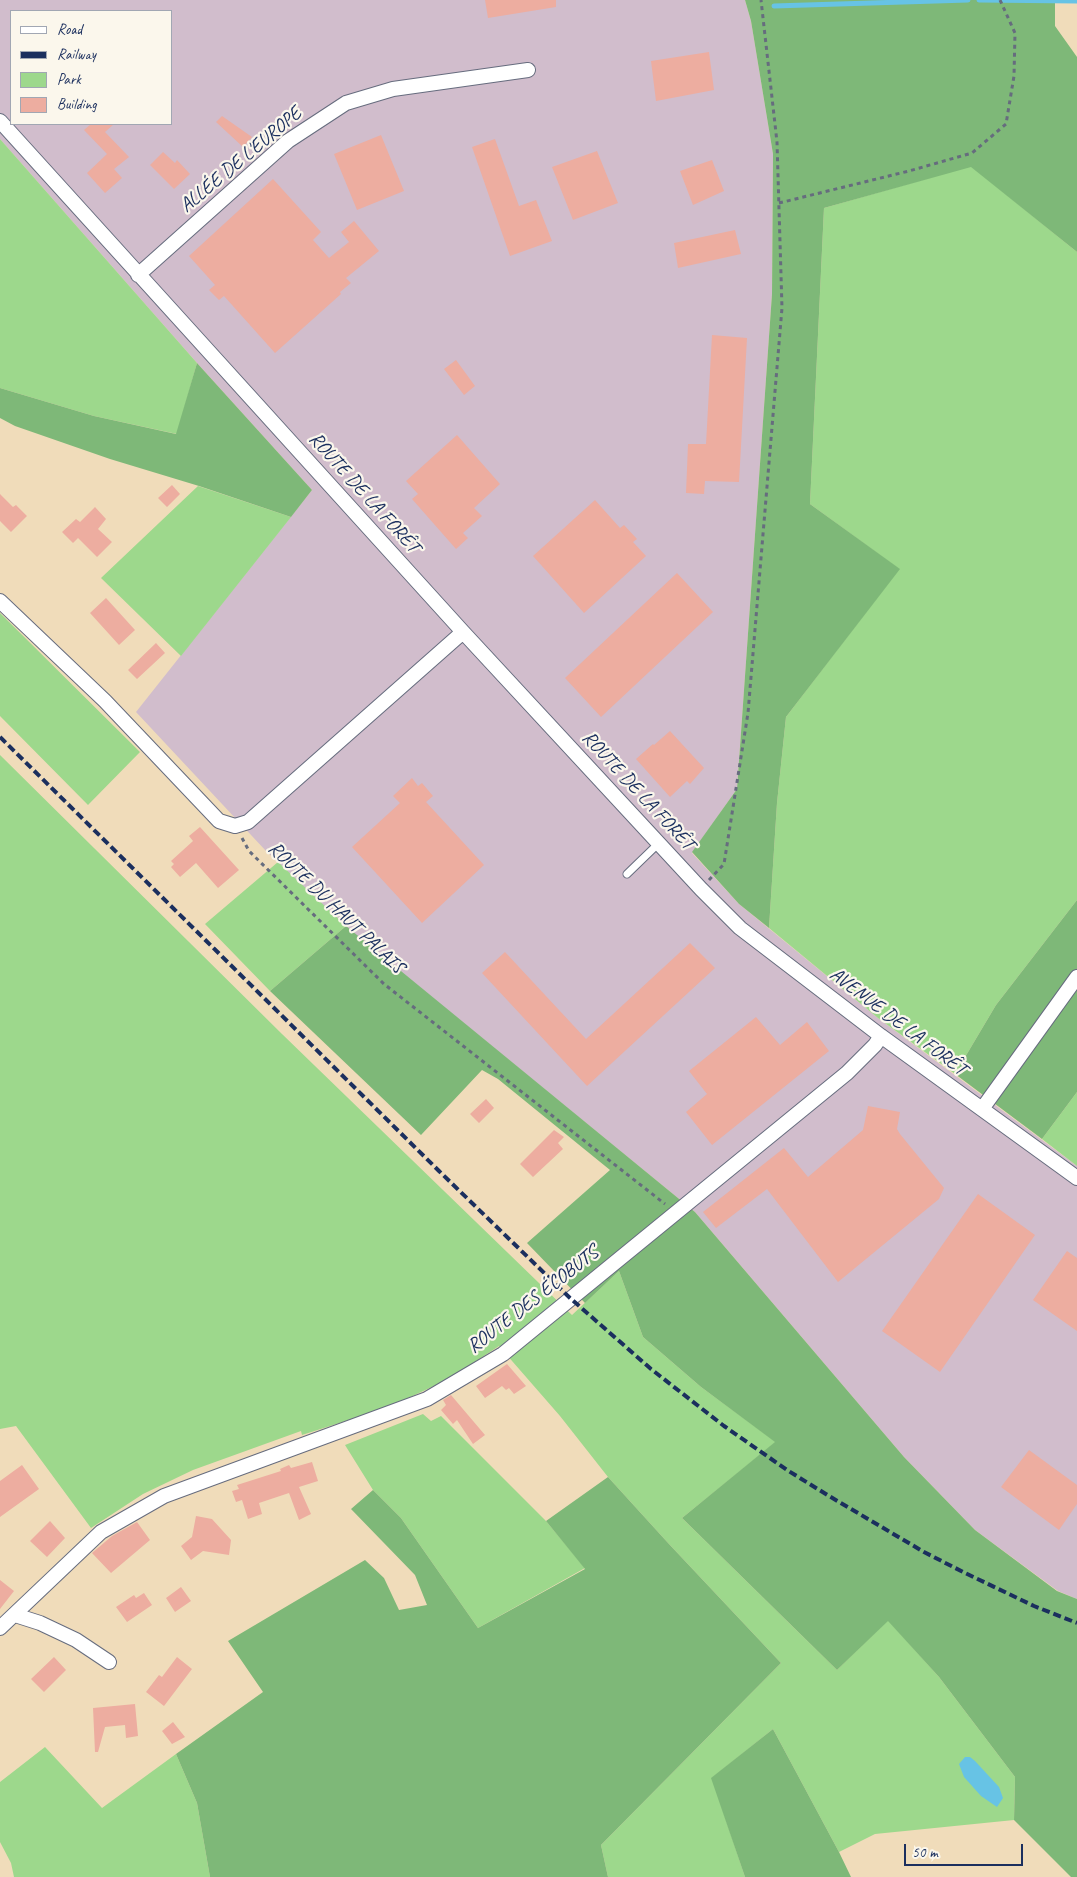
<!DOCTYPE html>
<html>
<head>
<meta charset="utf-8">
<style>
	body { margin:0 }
	#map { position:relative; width:1077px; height:1877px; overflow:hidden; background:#f0dcba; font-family:Caveat,sans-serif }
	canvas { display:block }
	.legend { position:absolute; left:10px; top:10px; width:162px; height:115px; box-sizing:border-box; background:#fbf7ec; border:1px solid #a1a7b3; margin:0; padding:6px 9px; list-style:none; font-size:15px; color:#1b2f5e }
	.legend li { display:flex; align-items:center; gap:10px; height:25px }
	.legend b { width:25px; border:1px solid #a1a7b3 }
	.scale { position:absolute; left:904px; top:1844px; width:119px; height:22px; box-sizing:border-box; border:2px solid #1b2f5e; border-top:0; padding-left:6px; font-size:15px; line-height:18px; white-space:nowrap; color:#1b2f5e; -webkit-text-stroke:4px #fbf7ec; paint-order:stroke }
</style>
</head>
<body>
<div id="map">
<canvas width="1077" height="1877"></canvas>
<ul class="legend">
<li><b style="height:6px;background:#fff"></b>Road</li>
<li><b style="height:6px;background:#1b2f5e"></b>Railway</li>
<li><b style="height:14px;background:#9dd88c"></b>Park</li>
<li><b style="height:14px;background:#edada0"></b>Building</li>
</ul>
<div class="scale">50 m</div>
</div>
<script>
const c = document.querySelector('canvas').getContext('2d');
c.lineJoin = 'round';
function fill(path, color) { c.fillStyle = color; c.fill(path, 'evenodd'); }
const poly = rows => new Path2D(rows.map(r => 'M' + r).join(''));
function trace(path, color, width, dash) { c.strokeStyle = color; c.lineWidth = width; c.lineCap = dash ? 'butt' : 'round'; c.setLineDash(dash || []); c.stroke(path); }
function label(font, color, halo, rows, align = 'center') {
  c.font = font + ' Caveat,sans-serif'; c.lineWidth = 4.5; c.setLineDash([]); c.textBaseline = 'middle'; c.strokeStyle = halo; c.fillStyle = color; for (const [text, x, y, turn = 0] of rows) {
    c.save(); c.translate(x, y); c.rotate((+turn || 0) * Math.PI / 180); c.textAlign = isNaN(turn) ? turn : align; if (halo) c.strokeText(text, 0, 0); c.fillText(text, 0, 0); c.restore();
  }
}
fill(poly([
	[0,0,745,0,751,21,773,154,772,294,737,789,692,853,739,904,878,1018,1077,1166,1077,1599,1058,1591,975,1530,904,1457,695,1212,346,927,266,851,136,712,312,490,197,363,0,139],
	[11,11,171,11,171,124,11,124]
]), '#d1bdcc');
fill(poly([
	[0,139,197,363,177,434,94,416,0,388],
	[971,166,1077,252,1077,900,996,1005,955,1074,878,1018,769,928,777,803,786,717,899,569,810,504,824,208],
	[198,486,291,517,181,656,101,578],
	[0,613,140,752,88,805,0,716],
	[0,755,282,1034,572,1315,619,1271,643,1337,701,1387,776,1442,682,1518,837,1670,888,1620,939,1677,1015,1777,1014,1820,875,1834,839,1852,773,1729,712,1778,745,1877,608,1877,601,1845,781,1663,669,1544,608,1477,560,1416,499,1346,449,1379,389,1407,302,1435,301,1431,193,1470,143,1494,91,1528,16,1426,0,1429],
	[278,862,346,926,270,991,205,924],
	[1077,1092,1077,1166,1042,1139],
	[423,1414,431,1421,441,1416,546,1521,585,1568,478,1628,401,1518,373,1490,345,1445],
	[45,1747,102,1808,176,1754,197,1803,210,1877,14,1877,11,1863,0,1842,0,1782]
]), '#9dd88c');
fill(poly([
	[745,0,1055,0,1055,26,1077,57,1077,252,971,167,824,208,810,504,900,569,786,717,777,803,769,928,739,904,692,852,737,789,772,294,773,154,751,21],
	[197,363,312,490,291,517,199,486,110,459,15,426,0,418,0,388,94,416,176,434],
	[1077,900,1077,1092,1042,1139,955,1074,996,1005],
	[346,926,695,1212,904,1457,975,1530,1057,1591,1077,1599,1077,1877,1071,1877,1014,1820,1015,1777,939,1677,888,1621,837,1670,682,1518,775,1442,701,1387,643,1337,619,1271,585,1303,527,1243,610,1170,498,1079,482,1070,421,1135,270,991],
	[608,1477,669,1544,781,1663,601,1845,608,1877,210,1877,197,1803,176,1754,263,1692,228,1641,365,1560,384,1578,399,1610,427,1605,415,1575,351,1509,373,1490,401,1518,478,1628,585,1569,546,1521],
	[773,1729,839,1852,851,1877,745,1877,711,1778]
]), '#7eb878');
fill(poly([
	[965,1757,970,1757,975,1761,999,1787,1003,1798,997,1807,981,1796,964,1777,959,1764]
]), '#67c3e5');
trace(poly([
	[979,0,1077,1],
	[774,6,968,0]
]), '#67c3e5', 5);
fill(poly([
	[485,0,556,0,556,7,488,18],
	[709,52,714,90,656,101,651,61],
	[222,116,252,137,243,147,216,122],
	[91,124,114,124,105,132,129,157,114,169,122,178,105,193,87,173,107,154,84,130],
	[381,135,404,191,357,210,334,154],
	[495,139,519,206,536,200,552,241,510,256,472,147],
	[597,151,618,203,573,220,552,167],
	[163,152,175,163,177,160,190,174,174,189,150,165],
	[712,160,724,191,693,205,680,171],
	[273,179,321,232,313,240,329,258,349,242,341,232,354,221,379,251,346,278,351,283,340,292,341,294,275,353,224,296,219,300,209,290,215,285,189,256],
	[735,230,741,254,678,268,674,243],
	[712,335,747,338,739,482,705,481,704,494,686,493,688,444,706,444],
	[456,360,475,386,464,395,444,369],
	[457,435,500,484,474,508,482,516,463,533,468,538,456,549,412,499,418,494,406,481],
	[172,485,180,494,167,507,158,498],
	[0,494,13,507,16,505,27,516,11,532,0,521],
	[595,500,620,528,624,525,637,539,633,542,646,556,584,613,533,556],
	[95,507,106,519,98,529,112,542,97,557,78,538,73,543,62,532,76,519,80,522],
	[677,573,713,612,601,717,565,678],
	[106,598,135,630,119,645,90,613],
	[156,643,165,653,137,679,128,670],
	[670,731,704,768,690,784,687,781,670,797,636,759,653,744,654,745],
	[412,778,418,786,422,783,433,796,426,802,484,865,422,923,352,847,400,803,393,796],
	[200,827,239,870,218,888,196,863,180,877,171,867,174,864,171,861,193,841,189,836],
	[690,943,715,968,587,1086,482,973,505,952,586,1039],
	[756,1017,780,1045,807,1022,829,1051,712,1145,686,1112,707,1094,689,1071],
	[486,1099,494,1108,479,1123,470,1114],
	[868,1106,900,1112,897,1129,900,1134,944,1188,939,1199,838,1282,767,1189,716,1228,703,1212,784,1148,808,1177,863,1130],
	[554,1130,564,1137,558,1143,563,1149,533,1177,520,1164],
	[978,1194,1035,1235,940,1372,882,1331],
	[1067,1251,1077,1258,1077,1331,1033,1300],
	[507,1364,526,1386,514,1394,509,1388,506,1390,502,1386,485,1398,476,1386],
	[451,1395,485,1435,473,1444,457,1420,453,1424,441,1410,446,1405,443,1400],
	[1029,1450,1077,1485,1077,1504,1059,1530,1001,1487],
	[312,1462,318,1481,299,1487,311,1514,299,1520,289,1493,259,1503,262,1514,248,1519,242,1500,236,1502,232,1491,239,1489,237,1485,281,1471,280,1469,289,1465,291,1468],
	[22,1465,39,1489,0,1517,0,1481],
	[196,1516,212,1519,231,1540,229,1555,203,1551,191,1560,181,1546,192,1537],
	[50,1521,65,1538,47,1557,30,1541],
	[137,1522,150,1540,111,1573,92,1553,112,1536],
	[0,1580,14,1591,0,1609],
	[181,1587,191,1601,175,1612,166,1598],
	[144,1593,152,1605,127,1622,116,1607,134,1595,136,1598],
	[54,1657,66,1670,44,1692,31,1679],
	[177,1657,192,1669,164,1706,146,1692,159,1675,162,1677],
	[135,1704,138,1736,126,1738,125,1725,105,1727,98,1752,95,1752,93,1708],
	[173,1722,185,1737,172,1744,162,1731]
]), '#edada0');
const lane = poly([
	[627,874,659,843]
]);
const street = poly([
	[0,121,463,632,701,889,740,928,881,1036,1077,1178],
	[138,275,288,141,346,103,393,89,528,70],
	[0,601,105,701,219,821,235,826,248,822,463,632],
	[982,1109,1077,977],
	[15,1615,40,1623,76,1640,109,1662],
	[0,1628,101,1532,164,1496,427,1399,503,1354,847,1073,875,1045,881,1036]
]);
trace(lane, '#666c7e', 9);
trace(street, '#666c7e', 16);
trace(poly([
	[779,203,909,171,972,153,1006,124,1014,76,1015,33,1000,0],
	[242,838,249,851,384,984,665,1204],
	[709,880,724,864,748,713,782,308,777,142,761,0]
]), '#666c7e', 3, [4, 4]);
trace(lane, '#fff', 7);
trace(street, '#fff', 14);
trace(poly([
	[0,737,439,1171,570,1298,651,1369,724,1426,787,1470,829,1496,924,1552,963,1572,1034,1606,1077,1623]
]), '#1b2f5e', 4, [8, 4]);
label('20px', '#1b2f5e', '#fbf7ec', [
	["ALLÉE DE L'EUROPE",241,160,-40],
	["ROUTE DE LA FORÊT",364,493,48],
	["ROUTE DE LA FORÊT",638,791,47],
	["ROUTE DU HAUT PALAIS",336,908,44],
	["AVENUE DE LA FORÊT",898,1022,37],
	["ROUTE DES ÉCOBUTS",533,1300,-38]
]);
</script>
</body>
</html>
